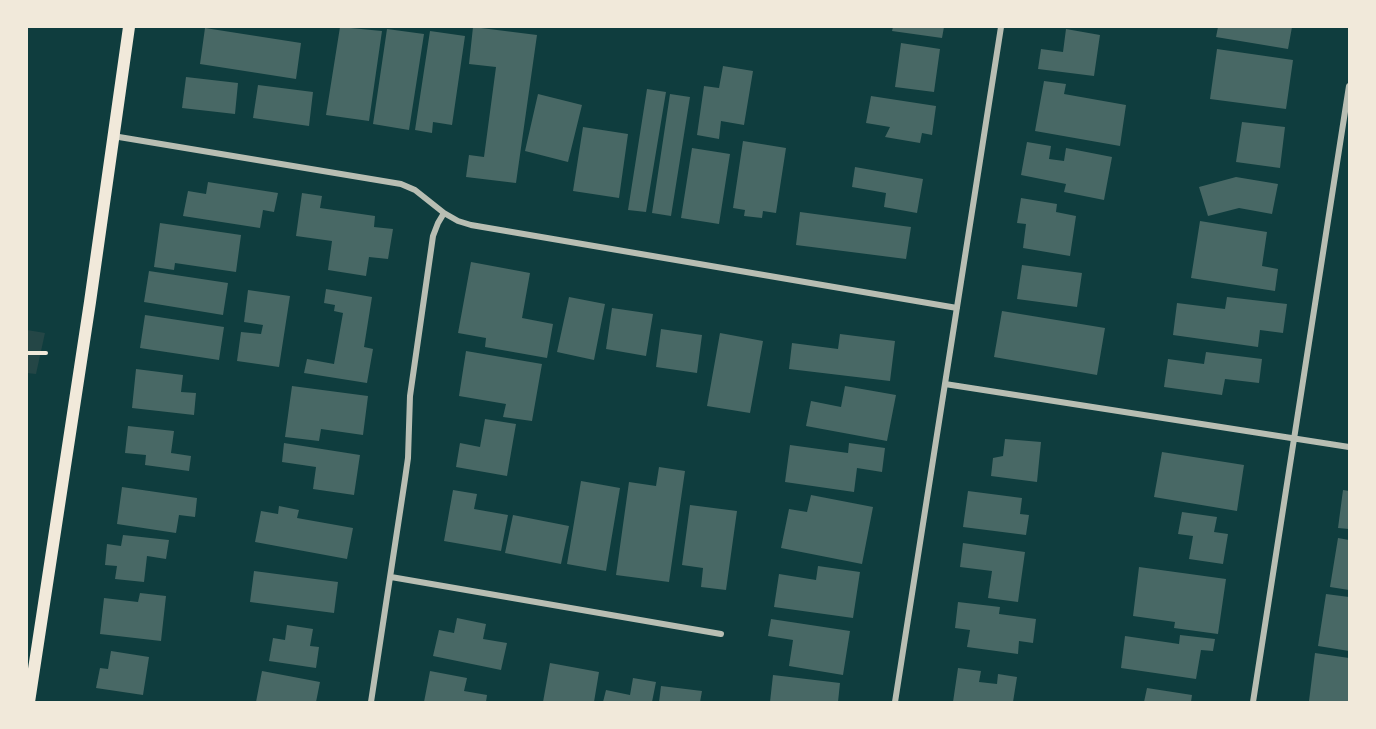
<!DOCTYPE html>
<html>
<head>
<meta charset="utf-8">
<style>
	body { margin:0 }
	#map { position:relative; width:1376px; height:729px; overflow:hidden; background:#0f3d3e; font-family:Ubuntu,sans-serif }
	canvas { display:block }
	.frame { position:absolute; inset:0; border:28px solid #f1e9da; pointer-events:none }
</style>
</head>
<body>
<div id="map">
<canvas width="1376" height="729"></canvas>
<div class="frame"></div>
</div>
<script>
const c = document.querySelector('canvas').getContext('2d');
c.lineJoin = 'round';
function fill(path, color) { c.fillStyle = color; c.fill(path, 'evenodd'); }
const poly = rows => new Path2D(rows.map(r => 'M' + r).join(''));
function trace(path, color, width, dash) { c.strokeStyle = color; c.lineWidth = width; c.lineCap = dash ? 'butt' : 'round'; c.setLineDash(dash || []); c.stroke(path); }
fill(poly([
	[27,330,45,333,36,374,27,373]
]), '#244646');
fill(poly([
	[340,27,382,31,369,121,326,115],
	[473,27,537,35,516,183,466,177,469,155,484,157,496,67,469,64],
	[893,27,944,27,942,38,892,31],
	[1218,27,1292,27,1288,49,1216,37],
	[205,28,301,43,296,79,200,64],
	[387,29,424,34,409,130,373,124],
	[1066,29,1100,35,1094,76,1038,69,1041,49,1063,52],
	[430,31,465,36,452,125,433,122,432,133,415,130],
	[901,43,940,49,934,92,895,87],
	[1217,49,1293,60,1286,109,1210,99],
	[723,66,753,71,744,125,721,121,719,139,697,135,704,86,719,88],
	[186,77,238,83,235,114,182,108],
	[1044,81,1066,84,1064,94,1126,105,1120,146,1035,131],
	[258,85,313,92,309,126,253,118],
	[647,89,666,92,646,212,628,210],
	[538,94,582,105,568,162,525,151],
	[670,94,690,97,671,216,652,213],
	[871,96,936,106,932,135,922,133,920,143,885,137,890,127,866,123],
	[1242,122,1285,127,1280,168,1236,162],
	[583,127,628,134,619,198,573,191],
	[743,141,786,148,776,213,763,211,762,218,744,216,745,210,733,208],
	[1027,142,1051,146,1049,159,1064,161,1066,148,1112,157,1104,200,1064,192,1066,184,1021,175],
	[692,148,730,154,719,224,681,218],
	[855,167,923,179,917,213,884,207,886,193,852,187],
	[1236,177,1278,184,1272,214,1239,208,1208,216,1199,187],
	[208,182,278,193,274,212,263,210,260,228,183,216,188,191,206,194],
	[302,193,322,196,320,208,375,216,374,227,393,229,388,259,369,257,366,276,328,270,332,241,296,236],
	[1021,198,1057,204,1056,212,1076,216,1070,256,1023,248,1026,224,1017,223],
	[800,212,911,227,906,259,796,245],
	[1200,221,1267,232,1262,266,1278,269,1275,291,1191,278],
	[160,223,241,235,236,272,175,263,174,270,154,267],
	[471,262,530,273,522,318,553,324,547,358,485,347,486,338,458,333],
	[1022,265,1082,273,1077,307,1017,299],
	[149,271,228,283,223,315,144,302],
	[326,289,372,297,364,347,373,349,367,383,304,373,307,359,334,364,343,313,334,311,335,305,324,303],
	[248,290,290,296,279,367,237,361,241,332,261,334,263,325,244,322],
	[569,297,605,304,594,360,557,352],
	[1227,297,1287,304,1283,333,1260,330,1258,347,1173,335,1177,303,1225,309],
	[612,308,653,314,646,356,606,349],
	[1002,311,1105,328,1097,375,994,357],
	[145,315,224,327,219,360,140,348],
	[661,329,702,335,697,373,656,367],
	[720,333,763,341,750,413,707,406],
	[840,334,895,341,890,381,789,369,792,343,838,349],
	[466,351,542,364,532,421,503,417,506,404,459,396],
	[1206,352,1262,359,1259,383,1225,379,1222,395,1164,387,1168,359,1204,364],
	[136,369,183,375,181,392,196,393,194,415,132,408],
	[292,386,368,396,363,435,321,429,319,441,285,437],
	[845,386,896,395,887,441,806,426,811,401,841,407],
	[485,419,516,424,507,476,456,467,460,443,480,447],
	[128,426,174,431,171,453,191,456,189,471,145,465,146,455,125,453],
	[1005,439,1041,442,1037,482,991,476,993,458,1003,456],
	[284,443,360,455,354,495,313,489,316,467,282,462],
	[849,443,885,448,882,472,857,468,854,492,785,482,790,445,848,453],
	[1162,452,1244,465,1237,511,1154,497],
	[659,467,685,471,669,582,616,575,629,482,656,486],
	[581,481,620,488,606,571,567,564],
	[122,487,197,498,195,517,179,515,176,533,117,524],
	[453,490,477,494,474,509,508,515,501,551,444,541],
	[1343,490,1349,491,1349,529,1338,528],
	[968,491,1022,498,1020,514,1029,515,1026,535,963,527],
	[811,495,873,507,862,564,781,548,789,509,807,512],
	[690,505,737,511,726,590,701,587,703,568,682,565],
	[279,506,299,510,297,518,353,528,347,559,255,542,261,511,278,514],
	[1182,512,1217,517,1214,532,1228,534,1223,564,1189,559,1193,536,1178,534],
	[513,515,569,526,561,564,505,553],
	[123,535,169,540,166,559,147,556,144,582,115,579,117,566,105,565,107,544,121,546],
	[1338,538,1349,540,1349,590,1330,587],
	[963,543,1025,552,1018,602,988,598,992,571,960,567],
	[818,566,860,572,853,618,774,607,779,574,816,580],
	[1139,567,1226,579,1218,634,1174,628,1175,622,1133,616],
	[254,571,338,582,334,613,250,602],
	[140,593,166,596,161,641,100,634,104,598,138,602],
	[1326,594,1349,597,1349,651,1318,646],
	[958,602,1000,607,999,614,1036,619,1033,643,1019,641,1018,654,967,647,970,630,955,628],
	[457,618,486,624,483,639,507,643,501,670,433,656,439,630,454,633],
	[771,619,850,631,843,675,789,666,793,640,768,636],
	[287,625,313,629,310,646,319,647,316,668,269,661,273,638,285,640],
	[1180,635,1215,639,1213,651,1201,650,1196,679,1121,668,1125,636,1179,644],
	[111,651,149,657,143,695,96,688,100,668,108,669],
	[1315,653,1349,658,1349,702,1309,701],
	[550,663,599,672,594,702,543,702],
	[958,668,981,671,979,682,997,684,998,674,1017,677,1013,702,953,702],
	[262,671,320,682,316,702,256,702],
	[430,671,467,678,464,691,487,695,486,702,424,702],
	[773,675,840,683,838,702,770,702],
	[633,678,656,682,652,702,603,702,606,690,630,695],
	[661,686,702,691,700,702,659,702],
	[1147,688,1192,695,1191,702,1144,702]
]), '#486865');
trace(poly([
	[27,353,46,353]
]), '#f1e9da', 4);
trace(poly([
	[113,136,401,184,415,190,444,213,458,221,471,225,957,308],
	[945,384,1349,447],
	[391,577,721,634],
	[371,702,405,479,408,458,410,396,433,236,438,223,444,213],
	[895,702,1001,27],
	[1253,702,1349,86]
]), '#b8beb3', 6);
trace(poly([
	[29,702,90,302,129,27]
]), '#f1e9da', 12);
</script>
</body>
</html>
